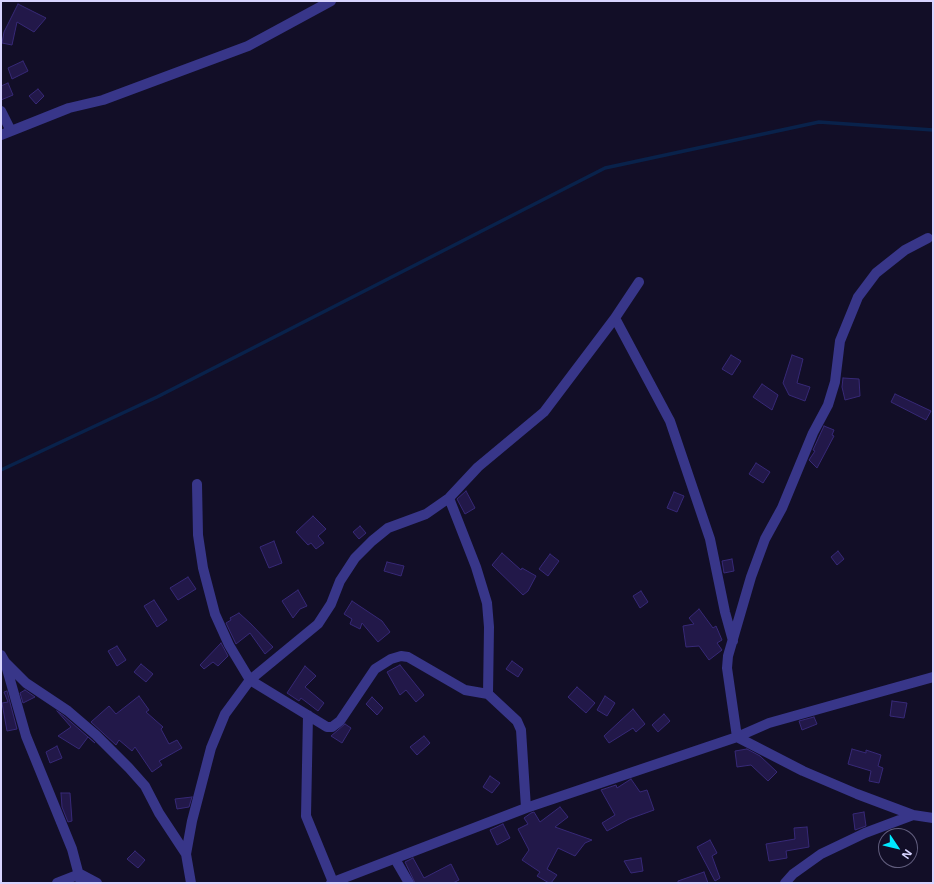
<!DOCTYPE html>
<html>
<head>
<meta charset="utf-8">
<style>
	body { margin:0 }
	#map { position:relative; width:934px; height:884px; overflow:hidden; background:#120e27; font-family:"Noto Sans",sans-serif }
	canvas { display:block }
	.frame { position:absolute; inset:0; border:2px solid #d8d4ff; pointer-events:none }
	.north { position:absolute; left:878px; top:828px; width:40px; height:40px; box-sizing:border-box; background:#120e27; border:1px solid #615d7d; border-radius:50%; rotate:125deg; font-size:11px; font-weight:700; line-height:16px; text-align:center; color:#d8d4ff }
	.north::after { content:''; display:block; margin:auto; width:14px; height:18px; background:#00e9ff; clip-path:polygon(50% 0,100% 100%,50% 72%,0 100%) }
</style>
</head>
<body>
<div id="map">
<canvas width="934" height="884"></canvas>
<div class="frame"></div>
<div class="north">N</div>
</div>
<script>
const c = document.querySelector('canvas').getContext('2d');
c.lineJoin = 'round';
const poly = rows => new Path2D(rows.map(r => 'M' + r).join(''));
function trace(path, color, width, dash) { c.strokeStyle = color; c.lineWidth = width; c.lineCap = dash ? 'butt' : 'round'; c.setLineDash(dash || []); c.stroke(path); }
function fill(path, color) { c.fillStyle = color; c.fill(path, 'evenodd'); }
trace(poly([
	[1,470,157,397,605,168,819,122,933,130]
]), '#09224b', 3.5);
const building = poly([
	[18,4,46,18,34,32,17,22,12,45,2,43,4,32,18,4],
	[23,61,28,71,12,79,8,68,23,61],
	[8,83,13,95,1,100,1,86,8,83],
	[38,89,44,96,36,104,29,96,38,89],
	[731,355,741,361,732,375,722,369,731,355],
	[792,355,803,359,797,383,810,387,805,401,789,395,783,383,792,355],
	[843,378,859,379,860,396,845,400,842,387,843,378],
	[762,384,778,395,772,410,753,397,762,384],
	[895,394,931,411,926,420,891,402,895,394],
	[824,426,834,430,832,435,834,436,817,468,809,460,815,451,813,450,824,426],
	[756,463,770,472,763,483,749,474,756,463],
	[466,491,475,508,465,514,457,499,466,491],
	[674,492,684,496,677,512,667,508,674,492],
	[313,516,326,529,318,536,324,543,316,549,311,543,308,545,296,532,313,516],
	[360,526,366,533,359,539,353,532,360,526],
	[274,541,282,563,269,568,260,547,274,541],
	[838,551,844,559,837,565,831,557,838,551],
	[502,553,521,570,522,568,536,576,528,591,523,595,492,565,502,553],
	[550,554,559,561,548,576,539,569,550,554],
	[732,559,734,571,724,573,722,561,732,559],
	[387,562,404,566,401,576,384,571,387,562],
	[188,577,196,589,178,600,170,588,188,577],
	[298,590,307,606,300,609,293,618,282,601,298,590],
	[641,591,648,602,640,608,633,596,641,591],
	[154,600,167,620,157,627,144,606,154,600],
	[352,601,382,621,390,632,378,642,362,623,360,629,350,624,352,619,344,614,352,601],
	[699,609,713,628,716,626,722,640,717,643,722,650,709,660,699,646,686,647,683,626,694,624,689,618,699,609],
	[239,613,251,624,273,647,265,654,250,633,236,644,226,623,231,620,230,618,239,613],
	[221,643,228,656,218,666,213,662,204,669,200,665,221,643],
	[117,646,126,660,117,666,108,651,117,646],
	[512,661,523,669,518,677,506,669,512,661],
	[141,664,153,674,146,682,134,672,141,664],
	[400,665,424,695,416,702,406,690,400,695,387,672,400,665],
	[305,666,316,676,305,687,324,703,318,711,301,698,299,701,287,693,305,666],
	[577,687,595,703,586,713,568,697,577,687],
	[25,690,35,697,23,703,20,693,25,690],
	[7,691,17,729,7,731,2,703,8,702,4,692,7,691],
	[139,696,149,710,146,712,163,727,161,729,169,744,177,740,182,748,159,761,162,765,152,772,135,747,132,751,119,740,116,745,91,722,109,706,116,714,139,696],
	[605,696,615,703,607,716,597,710,605,696],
	[372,697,383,708,377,715,366,704,372,697],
	[892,701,907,703,904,718,890,716,892,701],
	[633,709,645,724,636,732,633,728,609,743,604,736,633,709],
	[57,711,64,716,95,743,88,737,79,749,58,736,71,727,57,711],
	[664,714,670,721,658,732,652,725,664,714],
	[814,717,817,724,802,730,799,721,814,717],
	[345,724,351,728,342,743,331,736,345,724],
	[424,736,430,743,417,755,410,747,424,736],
	[57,746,62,758,50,763,46,752,57,746],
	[747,749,760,756,777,772,768,781,751,765,737,767,735,751,747,749],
	[852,749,866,753,866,750,881,755,878,766,883,768,879,783,869,781,871,771,848,764,852,749],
	[490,776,500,783,492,793,483,787,490,776],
	[631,779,640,792,647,790,654,810,629,819,607,831,602,823,615,815,601,790,616,785,617,788,631,779],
	[61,793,70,793,72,821,68,822,62,807,61,793],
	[192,797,189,807,177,809,175,799,192,797],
	[560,807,568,817,555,827,592,840,585,843,575,856,558,848,547,869,557,875,551,883,549,883,537,876,540,872,522,860,529,850,518,829,528,824,524,818,531,813,534,812,540,822,560,807],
	[864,812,866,826,855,830,853,814,864,812],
	[503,824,510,838,497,845,490,830,503,824],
	[807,827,809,847,786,851,787,858,769,861,766,844,795,839,794,828,807,827],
	[710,840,717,853,712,856,720,878,715,881,697,847,710,840],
	[135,851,145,860,138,868,127,859,135,851],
	[413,858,424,878,451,864,459,880,453,883,415,883,405,862,413,858],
	[641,858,643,871,631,873,624,861,641,858],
	[704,872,708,883,678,883,678,881,704,872]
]);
fill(building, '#221849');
trace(building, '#372977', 1);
trace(poly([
	[1,111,11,131],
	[1,135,69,108,103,100,248,46,331,1],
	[928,238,905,250,876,273,858,297,840,341,835,382,828,405,813,433,782,508,765,539,751,577,728,656,727,668,737,737,803,771,857,794,913,815,933,818],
	[615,318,670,421,710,539,725,612,733,641],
	[197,484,198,535,203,568,215,614,229,645,250,680,327,727,332,727,340,721,375,669,391,659,401,656,408,657,465,690,488,694,517,721,521,730,526,808],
	[449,498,476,567,487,603,489,627,488,694],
	[1,655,5,662,26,736,72,849,81,883],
	[5,662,26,683,68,711,96,735,129,768,145,786,159,813,186,854],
	[308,715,306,816,333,882],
	[395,859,409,883],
	[57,883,80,874,97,883],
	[191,883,186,854,192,821,211,748,225,714,250,680,318,624,331,604,340,581,355,558,372,541,388,528,426,514,449,498,478,467,544,412,615,318,639,282],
	[331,883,526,808,737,737,769,723,933,677],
	[785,883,793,874,821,854,865,833,913,815]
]), '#383689', 10);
</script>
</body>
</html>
